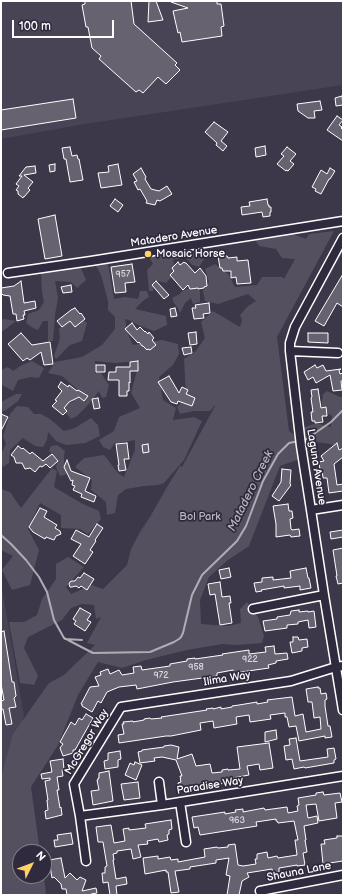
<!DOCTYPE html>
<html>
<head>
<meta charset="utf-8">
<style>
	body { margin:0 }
	#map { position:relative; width:344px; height:896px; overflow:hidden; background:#3c3749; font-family:"Balsamiq Sans",sans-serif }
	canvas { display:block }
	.frame { position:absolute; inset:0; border:2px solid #fff; pointer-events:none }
	.north { position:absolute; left:12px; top:844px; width:40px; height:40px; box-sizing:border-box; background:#2f2a3d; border:1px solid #827f8b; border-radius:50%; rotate:48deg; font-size:11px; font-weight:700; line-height:16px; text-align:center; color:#fff }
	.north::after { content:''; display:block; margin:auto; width:14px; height:18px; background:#ffd166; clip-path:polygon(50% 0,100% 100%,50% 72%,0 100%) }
	.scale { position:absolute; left:12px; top:20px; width:102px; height:18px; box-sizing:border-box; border:2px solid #fff; border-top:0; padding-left:5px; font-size:12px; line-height:14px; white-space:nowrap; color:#fff; -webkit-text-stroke:3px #2f2a3d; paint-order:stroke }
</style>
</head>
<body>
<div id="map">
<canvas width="344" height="896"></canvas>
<div class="frame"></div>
<div class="north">N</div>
<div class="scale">100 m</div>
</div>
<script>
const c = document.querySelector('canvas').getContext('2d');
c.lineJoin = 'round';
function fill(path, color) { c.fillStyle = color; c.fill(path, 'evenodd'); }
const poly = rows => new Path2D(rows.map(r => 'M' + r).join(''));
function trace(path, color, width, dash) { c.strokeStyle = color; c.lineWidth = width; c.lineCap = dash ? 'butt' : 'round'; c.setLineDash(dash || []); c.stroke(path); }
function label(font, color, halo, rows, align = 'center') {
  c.font = font + ' "Balsamiq Sans",sans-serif'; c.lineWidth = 3.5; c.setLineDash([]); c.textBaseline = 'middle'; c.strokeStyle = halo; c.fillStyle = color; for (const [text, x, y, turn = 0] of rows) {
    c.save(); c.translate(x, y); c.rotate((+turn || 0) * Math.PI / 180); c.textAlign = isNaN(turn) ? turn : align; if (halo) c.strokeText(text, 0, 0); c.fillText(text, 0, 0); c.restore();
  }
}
fill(poly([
	[1,1,343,1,343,85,85,124,1,139],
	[1,583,24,716,13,750,1,773]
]), '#494455');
fill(poly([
	[334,231,277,337,289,431,298,438,300,459,280,466,249,546,228,560,209,577,200,600,201,624,228,626,241,623,240,609,247,602,258,617,264,636,262,643,236,645,223,644,187,650,146,660,122,668,98,662,78,695,58,745,31,787,40,852,20,852,20,876,44,876,46,895,1,895,1,777,13,734,49,683,64,675,95,645,87,643,101,617,96,619,94,605,82,604,71,608,62,620,28,637,24,648,38,676,34,685,20,683,9,622,24,622,37,615,42,599,56,579,56,564,68,557,84,567,66,587,71,594,92,585,103,589,127,565,131,549,140,532,150,517,167,487,180,466,182,467,216,404,210,411,194,411,180,414,177,407,186,397,184,359,196,351,205,338,201,322,213,311,240,327,242,320,240,315,248,306,256,301,248,294,218,304,205,301,203,291,209,282,205,269,215,264,228,274,235,287,257,285,262,277,282,277,284,279,295,259,282,258,276,249,259,246,255,239,268,236,293,234,306,239,309,234],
	[185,250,193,253,204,259,199,267,192,265,185,257,173,260,176,272,166,283,154,280,153,291,149,291,147,270,153,264,149,257],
	[101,261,108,264,114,299,125,297,138,299,140,291,147,291,149,297,144,300,135,309,166,316,167,325,154,331,138,325,129,320,125,319,128,334,133,345,162,340,178,344,179,354,173,365,159,377,163,400,176,408,173,420,194,417,202,421,184,460,164,483,158,485,144,486,126,489,118,495,115,513,107,515,106,502,91,490,92,480,75,467,84,458,104,455,118,473,124,477,135,450,135,440,114,444,110,450,103,447,99,440,114,431,119,417,140,408,131,393,136,374,140,361,116,363,95,361,95,373,101,373,109,385,106,397,102,398,99,391,87,406,77,416,71,419,65,412,65,404,73,402,77,389,62,376,48,373,55,362,82,357,102,345,115,329,115,317,108,310,108,301,101,275,96,266],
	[75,266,81,268,86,280,77,288,71,282,55,281,58,298,55,315,53,341,48,341,48,321,43,321,38,330,33,328,26,323,28,314,39,310,44,302,42,292,41,273,53,270],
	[194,287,200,291,200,302,193,304,191,298,185,303,180,313,178,308,174,303,172,298,178,295,184,290],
	[76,314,87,323,82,341,70,345,56,359,54,356,60,338,59,329,67,320],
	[4,319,16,321,3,331,1,331,1,320],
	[32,361,44,368,39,378,31,377,18,380,13,391,4,386,1,385,1,370,8,367,13,371,22,365],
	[327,391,340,397,343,397,343,451,341,448,330,444,316,442,306,450,303,428,316,423,331,427,332,416,321,410,323,394],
	[16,394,22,394,18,401,6,410,1,412,1,402],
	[17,406,28,407,34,414,41,414,50,419,64,431,75,428,91,418,98,425,100,436,85,443,66,445,56,441,48,432,47,440,43,447,35,446,23,438,10,450,9,463,3,467,1,464,1,454,6,444,3,436,10,414],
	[57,445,65,451,64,456,64,462,67,466,69,471,65,475,60,476,56,467,58,459,49,451,51,446],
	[52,468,57,471,54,487,81,503,99,511,101,519,88,534,80,529,61,528,61,515,40,503,28,529,39,550,30,585,12,590,2,570,13,556,1,550,1,489,10,492,21,508]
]), '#555060');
trace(poly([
	[303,440,305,440,331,422,343,410],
	[1,535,11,544,26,560,39,577,47,592,54,620,64,638,93,653,150,652,174,642,179,639,181,637,183,633,192,595,202,575,237,541,246,526,263,481,278,454,289,443,299,441],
	[65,639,82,640]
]), '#afadb4', 2);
const building = poly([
	[85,1,131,1,134,24,177,63,175,65,180,70,166,84,158,77,143,93,139,90,136,92,99,59,101,56,92,48,88,27,86,27,82,5,85,4,85,1],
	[149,1,156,1,163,20,148,22,149,1],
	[172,1,217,1,217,4,221,4,224,26,221,27,222,36,182,42,180,32,178,33,173,11,188,8,171,2,172,1],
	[342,96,343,105,336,106,335,98,342,96],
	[73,99,76,118,1,130,1,110,73,99],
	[320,101,322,110,314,111,315,118,308,118,298,111,297,104,320,101],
	[337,116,343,120,339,125,342,127,341,128,343,130,343,141,327,130,337,116],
	[214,122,228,132,221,141,227,146,223,151,216,145,217,143,205,132,214,122],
	[265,146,266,155,256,157,255,148,265,146],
	[70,147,72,156,77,155,78,159,79,159,83,180,70,182,66,159,64,159,62,148,70,147],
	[287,147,296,154,290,161,294,164,288,171,286,170,286,171,277,164,284,156,281,154,287,147],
	[55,164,55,171,50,172,49,165,55,164],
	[118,164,122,185,101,188,98,173,109,172,108,166,118,164],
	[35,166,36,173,24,175,33,182,28,188,30,190,24,197,23,197,23,198,18,194,18,191,16,190,19,186,16,184,22,176,19,176,26,167,35,166],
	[141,168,146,177,145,179,151,189,159,191,167,186,172,194,160,201,157,200,155,205,146,203,147,201,140,189,138,190,134,182,137,181,133,174,141,168],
	[330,168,335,171,330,179,329,179,321,194,315,191,316,189,312,187,321,170,327,174,330,168],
	[115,199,123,205,118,212,110,206,115,199],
	[267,199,268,205,269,205,269,207,271,207,271,212,270,212,270,216,263,217,262,212,242,215,241,207,250,206,249,202,267,199],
	[55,215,62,256,45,259,38,219,55,215],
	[218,256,227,256,228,258,237,257,237,261,248,260,251,283,237,284,236,277,231,278,231,271,223,271,222,268,220,268,218,256],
	[178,262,180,265,184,262,185,263,186,263,195,273,200,268,206,276,207,286,204,287,204,288,198,289,198,288,190,289,188,285,183,290,170,275,174,271,172,268,178,262],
	[132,264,135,282,125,283,126,292,115,293,111,267,132,264],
	[343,274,343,307,337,303,324,326,315,321,343,274],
	[21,281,24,303,35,301,36,308,24,311,25,315,23,315,24,319,17,321,16,314,13,314,10,296,3,295,1,293,1,288,14,286,21,281],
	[156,281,169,295,164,299,152,285,156,281],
	[71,285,72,292,63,293,61,287,71,285],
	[209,303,210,313,203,314,204,318,194,319,192,308,196,308,195,305,209,303],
	[75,308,80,314,81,313,85,319,75,327,70,321,62,327,57,321,71,310,75,308],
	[175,308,177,316,171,317,170,309,175,308],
	[132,323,137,330,140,327,145,332,145,331,148,334,149,332,154,338,152,340,156,345,150,350,148,349,147,350,143,346,142,346,139,342,138,343,125,329,132,323],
	[196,332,197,344,190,345,188,333,196,332],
	[21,333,32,345,50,342,53,364,44,365,41,352,30,360,27,358,23,361,8,344,21,333],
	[308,333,328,333,328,343,308,342,308,333],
	[191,347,192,353,184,355,182,348,191,347],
	[138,361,138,371,130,371,130,383,129,382,129,391,127,391,127,396,119,396,119,380,108,380,109,372,116,372,116,367,130,367,130,362,138,361],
	[96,365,105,365,105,372,96,372,96,365],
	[315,365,317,368,323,365,326,371,341,369,339,370,340,374,343,373,343,381,341,381,342,390,333,391,330,375,316,383,313,377,308,380,304,372,315,365],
	[169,376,179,393,182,387,188,390,186,394,195,398,192,406,178,401,177,404,171,402,158,382,169,376],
	[61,382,68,387,69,385,77,391,78,390,88,396,84,401,79,397,69,402,64,408,67,411,63,415,52,406,57,401,55,400,62,391,58,387,61,382],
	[318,389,321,408,326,407,327,416,322,416,323,422,315,423,315,421,312,421,311,412,313,412,311,398,312,397,311,390,318,389],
	[98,398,100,408,94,409,92,399,98,398],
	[1,414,8,417,1,431,1,414],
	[127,443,129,459,124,459,126,470,119,471,118,465,119,465,116,444,127,443],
	[337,443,339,450,343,448,343,457,334,464,337,485,343,484,343,491,329,493,327,478,323,478,322,470,320,470,319,462,324,461,321,456,337,443],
	[148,444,149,452,143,453,142,445,148,444],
	[18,446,22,449,23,448,30,454,32,452,43,461,52,454,58,461,50,468,46,464,42,467,40,466,35,472,30,468,25,469,22,463,16,463,14,457,11,455,18,446],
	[67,460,71,471,90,478,85,491,96,496,94,502,81,497,82,494,73,490,75,486,72,485,73,480,71,481,64,467,67,460],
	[282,469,291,470,290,484,291,485,279,501,272,496,281,482,282,469],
	[288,504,289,511,292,511,293,518,290,519,291,529,292,530,299,529,300,536,291,537,290,535,276,537,276,524,273,506,288,504],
	[40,508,47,511,44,517,57,525,55,528,60,531,61,534,56,536,54,540,46,537,45,539,33,532,29,527,40,508],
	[97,524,103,528,95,540,96,541,90,550,93,552,85,564,73,556,81,544,71,539,76,530,89,537,97,524],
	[343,530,343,537,331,539,330,532,343,530],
	[343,548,343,583,338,584,336,576,337,576,333,550,343,548],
	[229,568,231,577,221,579,219,570,229,568],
	[306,568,308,578,309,578,311,588,300,590,300,586,284,588,284,586,261,590,262,591,256,592,254,583,262,582,262,578,273,577,273,580,291,578,290,571,306,568],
	[84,573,94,579,87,590,81,586,79,588,76,586,72,587,70,587,69,584,70,582,72,581,75,581,78,577,80,578,84,573],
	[220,582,222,597,230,596,231,603,229,603,232,623,220,625,215,594,210,595,208,584,220,582],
	[80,608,91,614,87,620,91,622,85,631,74,624,76,621,73,619,80,608],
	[299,610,299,612,308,611,308,612,314,611,316,627,309,628,308,620,298,622,298,624,287,625,287,628,265,631,263,621,277,619,277,617,290,615,291,611,299,610],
	[4,631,12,682,14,682,16,696,14,698,16,707,9,708,12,724,6,725,3,709,1,709,1,701,4,700,1,684,1,632,4,631],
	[293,637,298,637,299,640,307,639,308,647,302,648,302,651,292,653,290,642,293,642,293,637],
	[274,646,275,654,287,653,288,659,276,661,276,663,268,665,269,668,234,673,233,670,217,673,217,676,173,682,137,689,136,685,119,687,107,692,101,703,98,701,92,712,82,706,82,704,81,704,90,687,99,686,95,677,101,675,100,672,108,669,110,674,119,670,122,675,134,673,133,667,141,666,142,670,170,666,170,664,187,661,187,659,195,658,195,659,223,655,222,654,249,650,249,654,266,652,265,647,274,646],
	[318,687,318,688,320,688,321,694,326,693,327,699,325,700,325,706,328,726,330,726,332,737,325,738,325,736,299,741,296,726,289,727,287,717,285,717,285,713,270,715,271,719,250,722,249,715,236,717,237,724,214,728,213,721,200,723,201,730,171,736,166,736,119,743,118,735,124,734,122,724,124,724,123,722,133,721,133,722,144,720,144,719,150,718,151,719,162,718,161,717,207,710,206,709,213,708,213,709,221,707,221,709,232,707,232,706,239,705,257,702,257,704,268,702,267,700,292,697,295,716,303,714,306,732,321,729,320,717,314,718,312,702,308,702,306,689,318,687],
	[86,714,93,718,75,750,73,750,73,753,63,756,60,748,63,744,60,742,71,722,75,725,79,718,82,720,86,714],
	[276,730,277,739,265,742,265,732,276,730],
	[296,738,300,761,328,757,327,749,334,748,336,759,334,760,334,763,305,768,304,767,294,769,292,759,286,760,284,746,290,745,289,739,296,738],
	[269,743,273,768,260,770,259,764,247,766,249,775,233,778,234,782,189,788,190,789,179,791,178,783,181,782,180,776,182,776,176,760,162,757,154,758,155,761,140,763,138,752,142,751,142,750,164,747,164,746,171,745,179,747,177,759,192,754,196,766,210,764,212,773,222,772,222,770,228,769,228,770,240,769,237,747,269,743],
	[120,751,121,759,118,760,118,767,105,769,104,761,108,760,108,753,120,751],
	[63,759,64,770,62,770,63,776,57,777,59,790,57,790,60,808,61,807,62,815,46,819,45,811,48,810,47,800,48,800,45,781,50,780,50,778,42,779,41,774,52,772,50,761,63,759],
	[135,762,142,765,136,780,125,775,130,763,134,765,135,762],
	[109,771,113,801,93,805,91,791,99,790,97,780,98,780,98,778,99,778,99,773,109,771],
	[138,782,140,798,124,800,121,784,138,782],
	[323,792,324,795,340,793,342,802,335,803,337,818,319,821,316,804,306,805,308,818,317,816,318,823,304,826,306,840,305,840,307,852,303,853,305,865,297,866,297,865,279,868,279,872,273,873,272,869,247,873,249,877,242,881,239,895,227,895,230,876,226,875,229,858,216,860,216,863,190,867,190,869,175,871,179,892,171,893,168,872,166,872,166,870,145,874,143,858,158,856,158,859,170,857,171,860,178,859,178,862,205,857,204,849,217,847,218,848,228,847,228,845,235,844,238,865,243,866,256,864,255,859,257,859,257,854,267,852,268,858,277,856,278,858,297,855,295,840,298,840,294,821,278,823,277,821,276,821,276,819,256,822,257,826,200,835,198,827,194,828,192,817,225,812,225,814,236,812,235,810,243,809,243,812,264,808,265,810,287,807,288,813,298,811,297,806,299,805,298,798,316,795,316,793,323,792],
	[171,820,172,829,169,830,169,834,167,835,168,840,159,842,158,839,147,841,148,844,138,845,141,857,133,859,131,849,117,851,117,853,113,854,114,860,113,860,116,879,126,877,127,884,116,886,117,895,110,895,108,882,103,883,102,873,105,873,105,867,107,866,103,842,98,842,96,827,111,825,114,843,125,841,123,829,129,828,129,830,146,828,145,824,171,820],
	[71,833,73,844,55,847,54,840,58,840,57,835,71,833],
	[337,836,343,836,343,861,323,864,321,844,325,844,324,840,337,838,337,836],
	[61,858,65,878,70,873,77,880,80,877,86,880,82,891,96,888,97,893,91,894,91,895,67,895,66,889,62,889,61,884,54,877,52,878,49,860,61,858]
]);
fill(building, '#666270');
trace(building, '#fff', 1);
const street = poly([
	[343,238,295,327,290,343,290,351,301,446,311,510,324,595,343,710],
	[8,273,91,261,343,221],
	[290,351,338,353],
	[311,510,343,505],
	[253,609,324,595],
	[159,782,162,805],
	[180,802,186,842],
	[80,816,162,805,343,776],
	[86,861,80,816,74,784,121,707,291,681,336,667,343,666],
	[260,891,343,875]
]);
trace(street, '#fff', 11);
trace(street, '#2f2a3d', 8);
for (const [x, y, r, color] of [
	[148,254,4,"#ffd166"]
]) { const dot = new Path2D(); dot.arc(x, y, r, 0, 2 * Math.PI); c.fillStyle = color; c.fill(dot); trace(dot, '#2f2a3d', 1.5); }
label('9px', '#d9d8db', null, [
	["957",123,275],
	["922",250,660],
	["958",196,668],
	["972",161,676],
	["963",237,821]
]);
label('11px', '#fff', '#2f2a3d', [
	["Matadero Avenue",174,237,-9],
	["Laguna Avenue",316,467,81],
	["Ilima Way",227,679,-9],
	["McGregor Way",87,742,-59],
	["Paradise Way",210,786,-9],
	["Shauna Lane",299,872,-11]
]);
label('11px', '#fff', '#2f2a3d', [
	["Mosaic Horse",156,254]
], 'left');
label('11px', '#bbb9bf', '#2f2a3d', [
	["Bol Park",200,517]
]);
label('italic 12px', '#b5b4ba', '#2f2a3d', [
	["Matadero Creek",251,491,-64]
]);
</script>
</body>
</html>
